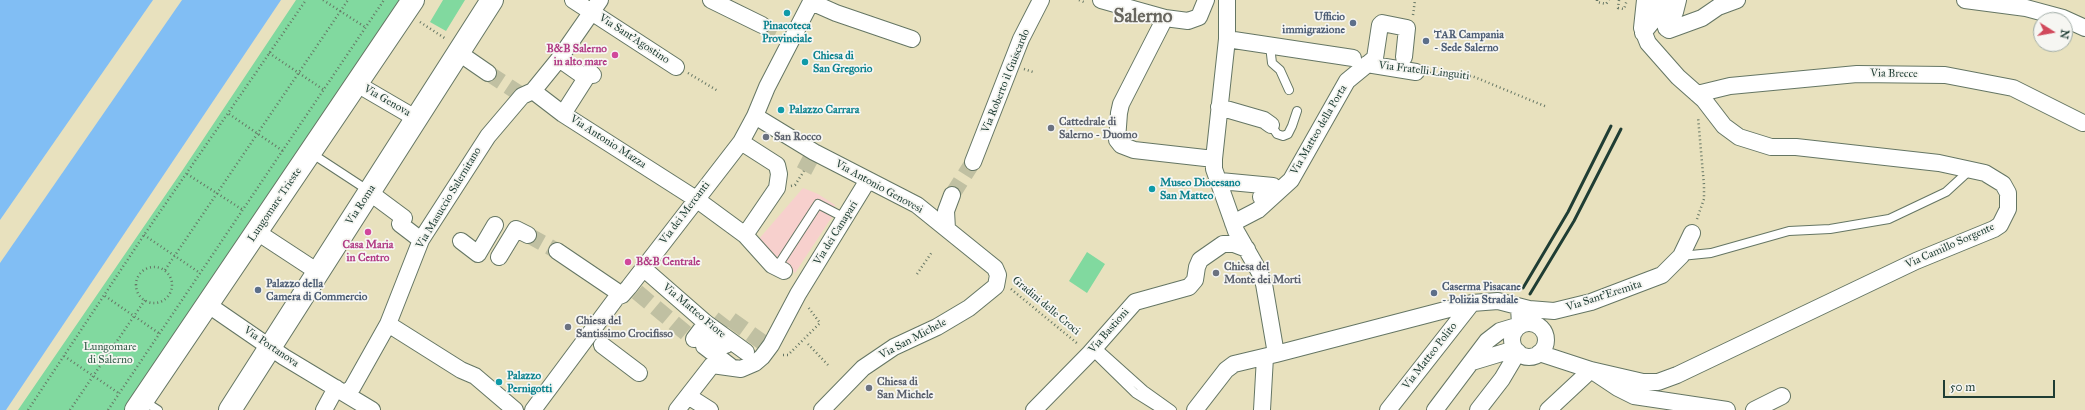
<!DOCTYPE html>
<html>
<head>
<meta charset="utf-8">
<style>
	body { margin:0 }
	#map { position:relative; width:2085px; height:410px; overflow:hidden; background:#e8e1be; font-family:"IM FELL Great Primer",serif }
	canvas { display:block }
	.north { position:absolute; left:2033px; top:12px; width:40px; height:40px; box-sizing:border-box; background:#f6f6f2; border:1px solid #a0aca6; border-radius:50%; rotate:101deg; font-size:11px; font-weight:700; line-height:16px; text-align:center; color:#1f3d34 }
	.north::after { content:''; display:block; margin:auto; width:14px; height:18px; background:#d1495b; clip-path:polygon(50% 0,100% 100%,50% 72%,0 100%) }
	.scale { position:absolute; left:1943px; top:380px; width:112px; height:18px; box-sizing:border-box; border:2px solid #1f3d34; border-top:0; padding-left:5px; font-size:12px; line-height:14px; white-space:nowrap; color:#1f3d34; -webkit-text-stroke:3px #f6f6f2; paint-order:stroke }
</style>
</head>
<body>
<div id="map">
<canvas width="2085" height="410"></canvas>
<div class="north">N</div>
<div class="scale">50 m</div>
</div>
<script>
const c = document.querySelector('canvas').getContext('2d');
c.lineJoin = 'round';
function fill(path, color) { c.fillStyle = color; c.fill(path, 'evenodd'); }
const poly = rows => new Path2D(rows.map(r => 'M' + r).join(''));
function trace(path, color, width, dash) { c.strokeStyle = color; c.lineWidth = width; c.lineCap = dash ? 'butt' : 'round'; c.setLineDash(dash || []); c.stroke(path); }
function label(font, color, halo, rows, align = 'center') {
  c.font = font + ' "IM FELL Great Primer",serif'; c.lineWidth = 3.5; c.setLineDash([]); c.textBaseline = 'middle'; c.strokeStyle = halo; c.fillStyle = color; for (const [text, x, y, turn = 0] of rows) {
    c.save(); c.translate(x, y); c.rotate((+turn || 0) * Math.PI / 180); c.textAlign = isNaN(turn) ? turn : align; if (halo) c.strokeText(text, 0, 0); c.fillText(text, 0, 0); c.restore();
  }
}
fill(poly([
	[803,188,818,194,835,205,832,217,795,273,758,240]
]), '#f7d0cd');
fill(poly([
	[296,0,400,0,125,410,18,410,182,171],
	[443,0,465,0,446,31,430,22],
	[1087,252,1105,264,1087,293,1069,281]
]), '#81d99f');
fill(poly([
	[0,0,281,0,6,410,0,410]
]), '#81bef4');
fill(poly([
	[153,0,182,0,0,263,0,220]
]), '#e8e1be');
trace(poly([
	[762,25,785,36],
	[488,73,520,94],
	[804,171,814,152],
	[952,195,973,162],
	[528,235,557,251],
	[637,292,687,334],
	[715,330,726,316,769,347]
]), '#c0c0a2', 16, [16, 8]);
const lane = poly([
	[1270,46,1272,63,1280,70,1289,90],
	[1271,125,1277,134,1283,136,1288,134,1292,126,1297,111],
	[311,153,369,191],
	[1681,256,1711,253,1789,231,1830,229,1889,219,1946,192,1970,170],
	[777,267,818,204,845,218],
	[1096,347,1144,390,1172,410],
	[1092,351,1135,393,1162,410],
	[144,401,158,410]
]);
const street = poly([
	[573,0,676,67],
	[711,0,762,25],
	[1101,0,1165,18,1188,21,1199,17,1206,0],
	[1965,0,2026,8,2063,18,2085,28],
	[811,2,836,13,912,39],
	[1668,6,1670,12,1675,12,1678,0],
	[1668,11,1665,22,1666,28,1669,30,1702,18,1718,7,1737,0],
	[1165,18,1121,104,1119,113,1117,140,1121,145,1134,150,1214,159],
	[1643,33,1652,22,1658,0],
	[1227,39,1353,58],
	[459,53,488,73],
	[559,59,586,78,590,72,593,75],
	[1367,64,1416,72],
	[357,84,417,119],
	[533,91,559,59,600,0],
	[1697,94,1730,86,1857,74,1945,75,2013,88,2083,123],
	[1219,107,1264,120,1271,125],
	[563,114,586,78],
	[755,116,814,152,917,205,995,268,998,275,996,286,969,308,937,327,894,347,863,368,822,410],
	[741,142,777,165,779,174,777,188,745,235],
	[973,162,1021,39,1041,0],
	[1220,181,1273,186,1261,197],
	[369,192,404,218,400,224,421,240],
	[1233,223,1258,210,1291,180,1347,81,1375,58,1380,25,1382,23,1407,28,1404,57],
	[947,229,946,211,952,195],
	[257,232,318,272],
	[461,241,478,254,495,225],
	[557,251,622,295],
	[499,257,516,229,528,235],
	[643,268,706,323,746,352],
	[207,304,284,357,372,410],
	'1512 340a17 17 0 1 1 34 0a17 17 0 1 1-34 0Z',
	[388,324,461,370,475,376,515,410],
	[694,339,706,323],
	[602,345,639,373],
	[726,345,714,335,704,346,730,366],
	[1539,353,1591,370,1643,382,1658,382,1677,375,1916,261,1994,229,2000,225,2008,209,2008,193,2003,184,1985,173,1939,163,1796,147,1771,147,1739,137,1724,126,1704,100,1678,77,1648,43,1642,28,1645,0],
	[1276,354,1472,303,1498,301,1529,309,1554,311,1591,302,1662,275,1681,256,1692,233],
	[1472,362,1515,349],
	[345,393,352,388,388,324,421,240,488,136,522,96,533,91,563,114,696,199,745,235,772,265,784,271],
	[688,396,710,410],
	[324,410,336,388],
	[533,410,617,297,622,295,629,287,741,142,755,116,767,87,812,0],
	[677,410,712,365,741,369,755,363,762,357,771,345,798,294,868,180],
	[1034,410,1090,353,1135,302,1189,287,1195,280,1197,267,1200,260,1223,244,1234,244,1247,249],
	[1195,410,1226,370,1234,364,1276,354,1264,284,1260,273,1236,231,1214,169,1214,159,1227,39,1227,0],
	[1262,410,1265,357],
	[1388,410,1472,303],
	[1435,410,1487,341,1500,331,1520,325,1519,307],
	[1478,410,1502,379,1518,352],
	[1548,410,1591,370,1618,388,1634,396,1727,410],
	[1754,410,1782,396]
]);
const primary = poly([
	[136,410,413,0],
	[230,410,492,0]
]);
trace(lane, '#657664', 10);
trace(street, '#657664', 18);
trace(primary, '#657664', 24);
trace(poly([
	[323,0,365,27],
	[1079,0,1086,3],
	[1597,0,1597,2,1606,4,1609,0],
	[1619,0,1618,8,1624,9,1627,0],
	[1413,15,1415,0],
	[420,22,446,39],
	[269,53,324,90],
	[1024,69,1033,72],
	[688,73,718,91],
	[1430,73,1472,76,1547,107],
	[229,114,283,151],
	[187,174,243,210],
	[791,186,795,185,804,171],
	[1697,219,1704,199,1704,185,1698,117],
	[144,235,200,273],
	'136 285a18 18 0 1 1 36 0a18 18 0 1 1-36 0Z',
	[165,270,348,0],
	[917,274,932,252],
	[1011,289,1078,344],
	[105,296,160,334],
	[808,344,828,365],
	[783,355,788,355,820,323,808,307],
	[64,356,120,394],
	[28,410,144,235,306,0],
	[70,410,145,300],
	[108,410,384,0]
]), '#657664', 2.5, [1, 3]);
trace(lane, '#fff', 8);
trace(street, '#fff', 16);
trace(primary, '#fff', 22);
trace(poly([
	[1523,288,1568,212,1611,126],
	[1530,294,1574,221,1621,129]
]), '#1f3d34', 3);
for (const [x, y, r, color] of [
	[787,13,4,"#0f9aa8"],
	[1353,23,4,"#5c6f8a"],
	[1426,41,4,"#5c6f8a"],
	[615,55,4,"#d1479c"],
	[805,62,4,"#0f9aa8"],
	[781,110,4,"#0f9aa8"],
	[1051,128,4,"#6b7280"],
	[766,137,4,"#6b7280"],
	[1152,189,4,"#0f9aa8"],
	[368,232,4,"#d1479c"],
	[628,262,4,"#d1479c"],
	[1216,273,4,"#6b7280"],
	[258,290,4,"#5c6f8a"],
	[1434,293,4,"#5c6f8a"],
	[568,327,4,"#6b7280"],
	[499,382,4,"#0f9aa8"],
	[869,388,4,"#6b7280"]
]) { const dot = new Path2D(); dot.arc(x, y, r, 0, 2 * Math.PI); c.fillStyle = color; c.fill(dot); trace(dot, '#f6f6f2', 1.5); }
label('bold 11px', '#4e5e75', '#f6f6f2', [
	["Ufficio",1345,17,"right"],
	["immigrazione",1345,30,"right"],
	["TAR Campania",1434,35],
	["- Sede Salerno",1434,48],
	["Palazzo della",266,284],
	["Camera di Commercio",266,297],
	["Caserma Pisacane",1442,287],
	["- Polizia Stradale",1442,300]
], 'left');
label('bold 11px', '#0d838f', '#f6f6f2', [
	["Pinacoteca",787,26,"center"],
	["Provinciale",787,39,"center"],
	["Chiesa di",813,56],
	["San Gregorio",813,69],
	["Palazzo Carrara",789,110],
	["Museo Diocesano",1160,183],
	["San Matteo",1160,196],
	["Palazzo",507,376],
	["Pernigotti",507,389]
], 'left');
label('11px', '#1f3d34', '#f6f6f2', [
	["Via Sant'Agostino",634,39,33],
	["Via Fratelli Linguiti",1424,71,7],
	["Via Brecce",1894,74,1],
	["Via Roberto il Guiscardo",1006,81,-68],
	["Via Genova",387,101,30],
	["Via Matteo della Porta",1319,130,-60],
	["Via Antonio Mazza",608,142,33],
	["Via Antonio Genovesi",879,187,29],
	["Via Masuccio Salernitano",449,198,-59],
	["Lungomare Trieste",275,205,-56],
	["Via Roma",361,205,-57],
	["Via dei Mercanti",685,213,-53],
	["Via dei Canapari",836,233,-58],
	["Via Camillo Sorgente",1950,246,-24],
	["Via Sant'Eremita",1604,296,-18],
	["Gradini delle Croci",1046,306,40],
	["Via Matteo Fiore",694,311,40],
	["Via Bastioni",1109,331,-49],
	["Via San Michele",913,339,-28],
	["Via Portanova",271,347,34],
	["Via Matteo Polito",1430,356,-52]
]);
label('bold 11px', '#b23c85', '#f6f6f2', [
	["B&B Salerno",607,49],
	["in alto mare",607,62],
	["Casa Maria",368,245,"center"],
	["in Centro",368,258,"center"],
	["B&B Centrale",636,262,"left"]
], 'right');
label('bold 11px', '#5b616d', '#f6f6f2', [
	["Cattedrale di",1059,122],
	["Salerno - Duomo",1059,135],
	["San Rocco",774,137],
	["Chiesa del",1224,267],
	["Monte dei Morti",1224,280],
	["Chiesa del",576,321],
	["Santissimo Crocifisso",576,334],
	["Chiesa di",877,382],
	["San Michele",877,395]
], 'left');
label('11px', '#335c49', '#f6f6f2', [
	["Lungomare",110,347],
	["di Salerno",110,360]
]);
label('bold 19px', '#68665f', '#f6f6f2', [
	["Salerno",1143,17]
]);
</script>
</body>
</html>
